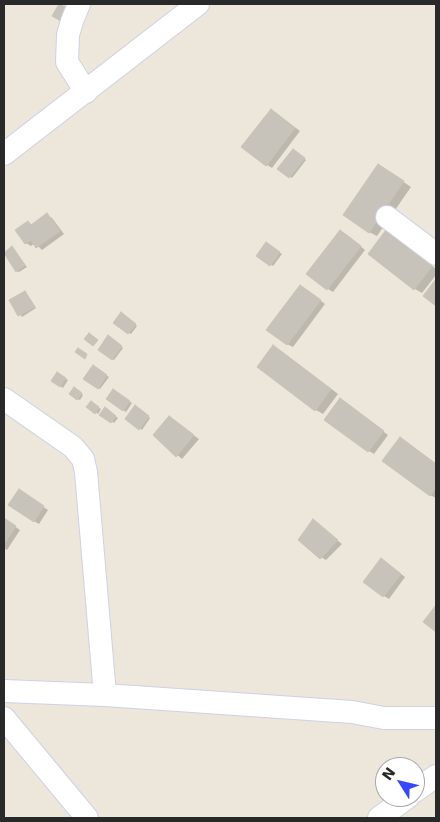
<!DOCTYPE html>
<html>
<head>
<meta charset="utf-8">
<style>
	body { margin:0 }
	#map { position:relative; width:440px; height:822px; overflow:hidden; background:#ede6da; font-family:"DejaVu Sans",sans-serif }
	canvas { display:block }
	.frame { position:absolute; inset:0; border:5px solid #292929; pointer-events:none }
	.north { position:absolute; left:375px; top:757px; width:50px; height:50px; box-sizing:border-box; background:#fff; border:1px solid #a9a9a9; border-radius:50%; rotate:306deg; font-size:14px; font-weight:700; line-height:20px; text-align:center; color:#292929 }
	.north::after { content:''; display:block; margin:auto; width:18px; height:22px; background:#3548ff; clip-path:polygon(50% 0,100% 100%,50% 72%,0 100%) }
</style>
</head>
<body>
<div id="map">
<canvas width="440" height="822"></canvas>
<div class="frame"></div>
<div class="north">N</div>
</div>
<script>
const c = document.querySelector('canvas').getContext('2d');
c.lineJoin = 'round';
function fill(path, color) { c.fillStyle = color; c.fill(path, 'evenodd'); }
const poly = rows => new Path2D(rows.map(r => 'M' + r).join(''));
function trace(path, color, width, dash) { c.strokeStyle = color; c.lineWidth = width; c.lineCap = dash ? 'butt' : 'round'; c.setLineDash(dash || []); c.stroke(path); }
fill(poly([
	[276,113,300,131,272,168,267,165],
	[295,152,306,160,292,178,279,168],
	[386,170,411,187,377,236,369,232],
	[47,215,52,218,64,234,42,250,35,243,31,246,26,243,28,223,33,225],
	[346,234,365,250,333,292,328,289],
	[394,236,436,269,436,275,422,293,415,289],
	[267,244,282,254,273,266,258,256],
	[12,248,27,267,19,272,17,271],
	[305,289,325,304,293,347,287,344],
	[25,292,36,308,22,317,11,301],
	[123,315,137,326,131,334,129,333],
	[111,338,123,348,114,360,99,349],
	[281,351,338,394,323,414,316,410],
	[93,367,109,377,100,389,85,379],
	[58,374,68,380,63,388,53,381],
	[76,390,83,395,80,400,77,399],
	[114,391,132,403,126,412,108,399],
	[91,403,101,409,98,414,88,407],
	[345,403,388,435,374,454,369,451],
	[137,408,150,418,142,430,140,428],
	[105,409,118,418,114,423,101,414],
	[174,421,199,439,182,459,154,435],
	[408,443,436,464,436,498,430,495],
	[24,494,48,510,39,524,34,521],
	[4,519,20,530,7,550,4,548],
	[313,521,342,544,326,560,321,557],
	[387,563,405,577,389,599,384,596]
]), '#0003');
const building = poly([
	[59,4,72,10,64,23,52,16,59,4],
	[271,109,295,128,266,166,241,147,271,109],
	[293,149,305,158,289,178,277,169,293,149],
	[378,164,404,181,369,233,343,215,378,164],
	[47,213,60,231,36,248,31,240,25,244,15,230,28,221,31,225,47,213],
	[340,230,361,246,327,290,306,274,340,230],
	[386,230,432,266,414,290,368,254,386,230],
	[266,242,280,252,270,266,256,256,266,242],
	[12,246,25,265,16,272,4,253,12,246],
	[436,279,436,306,423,296,436,279],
	[300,285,321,300,287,345,266,330,300,285],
	[25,291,35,307,18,316,9,300,25,291],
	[121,312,136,324,128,334,113,323,121,312],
	[89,333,98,340,93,346,84,339,89,333],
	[108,335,122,346,112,360,98,350,108,335],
	[273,345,331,389,315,411,257,367,273,345],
	[78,348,87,354,85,359,75,352,78,348],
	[93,365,107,375,98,389,83,379,93,365],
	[57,372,66,378,60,387,51,381,57,372],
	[74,387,82,393,77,400,69,394,74,387],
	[113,389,130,401,123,411,106,399,113,389],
	[340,398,384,431,368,452,324,420,340,398],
	[91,401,99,407,95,414,86,407,91,401],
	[135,405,149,416,139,430,125,419,135,405],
	[105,407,116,416,111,423,99,415,105,407],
	[169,416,194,435,176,457,153,435,169,416],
	[400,437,436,464,436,487,430,496,382,461,400,437],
	[19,489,44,506,34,522,8,505,19,489],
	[4,518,16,526,4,544,4,518],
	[313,519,338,540,320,559,298,540,313,519],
	[381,558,401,574,383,597,363,582,381,558],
	[436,605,436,632,423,622,436,605]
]);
fill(building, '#c8c3ba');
trace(building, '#c8c3b3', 1);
const street = poly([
	[79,4,72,21,68,35,67,62,86,92],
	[4,154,198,4],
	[387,217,436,254],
	[4,399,73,447,83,459,86,472,105,695],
	[4,691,105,695,352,712,384,718,436,718],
	[4,718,87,818],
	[415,791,436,776],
	[379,818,408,797]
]);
trace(street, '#cfd1e4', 24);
trace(street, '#fff', 22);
</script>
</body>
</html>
